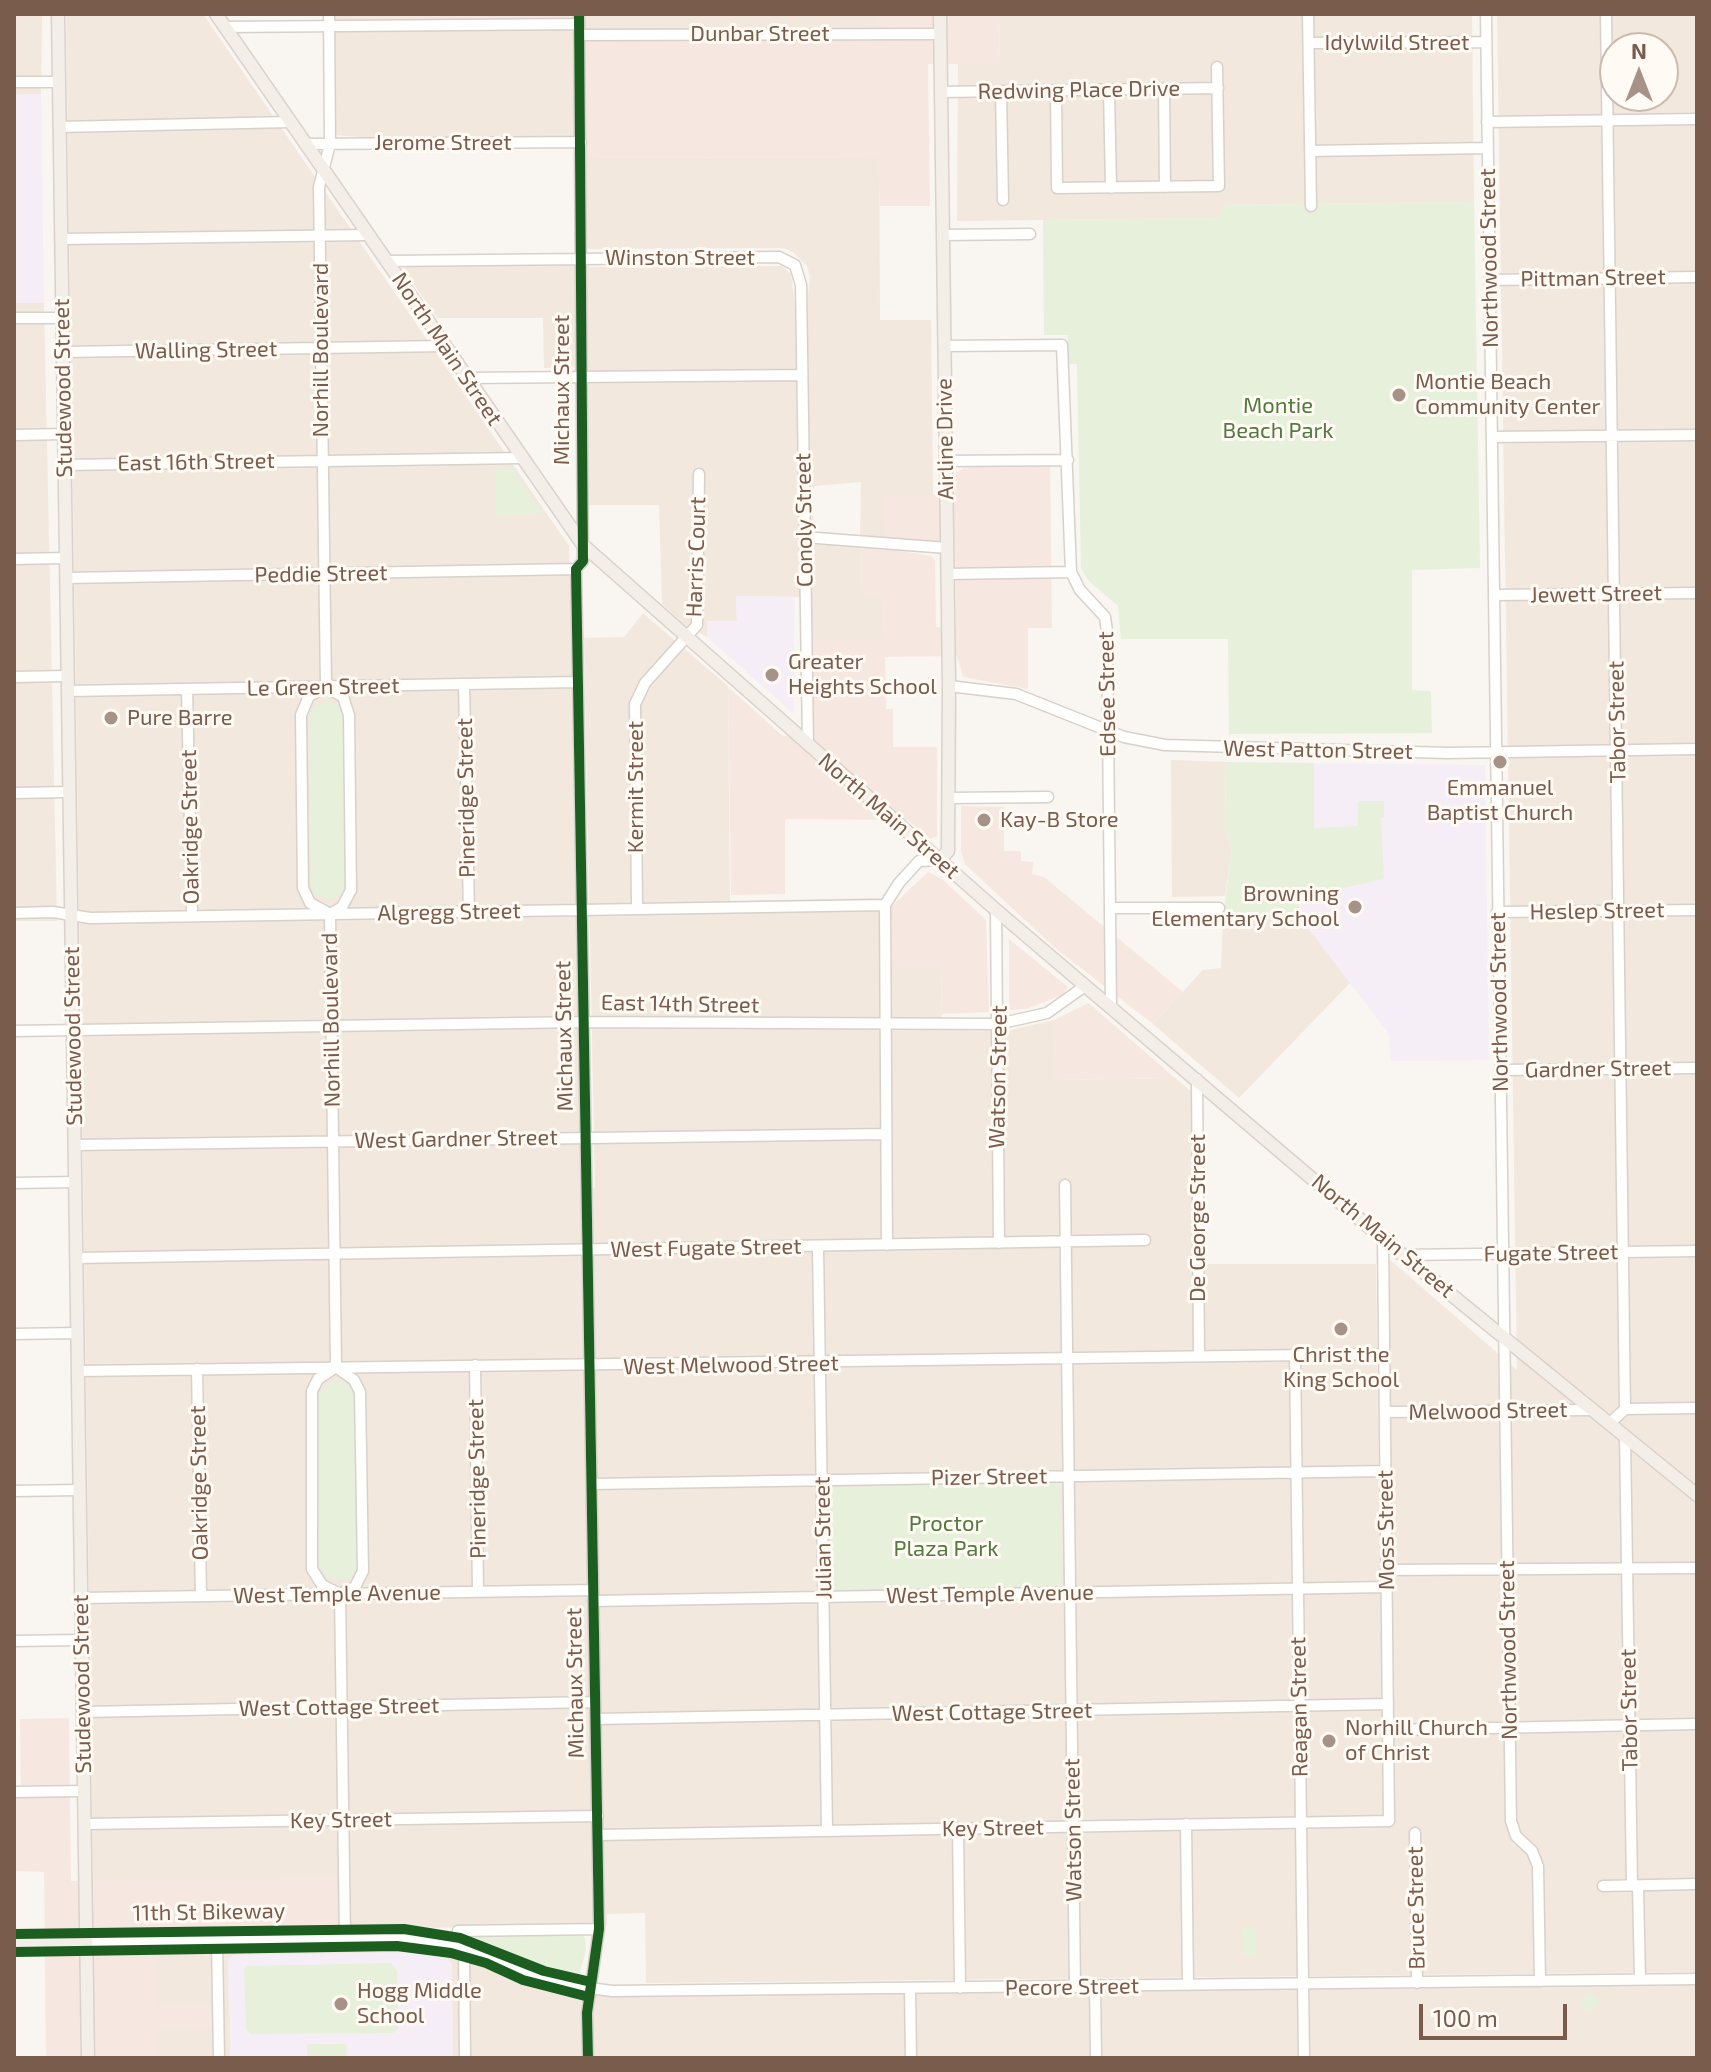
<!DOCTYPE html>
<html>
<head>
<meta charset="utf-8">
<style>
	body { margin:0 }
	#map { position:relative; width:1711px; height:2072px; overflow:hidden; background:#f9f5f0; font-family:"Exo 2",sans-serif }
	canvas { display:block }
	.frame { position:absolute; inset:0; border:16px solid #7a5c4d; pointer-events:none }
	.north { position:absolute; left:1599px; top:32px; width:80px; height:80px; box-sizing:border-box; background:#fffaf3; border:2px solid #cabbb1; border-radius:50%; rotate:0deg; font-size:22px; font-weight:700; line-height:32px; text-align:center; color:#7a5c4d }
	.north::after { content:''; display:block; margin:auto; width:28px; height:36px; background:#a69286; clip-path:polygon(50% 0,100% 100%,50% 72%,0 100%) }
	.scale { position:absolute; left:1419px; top:2004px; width:148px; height:36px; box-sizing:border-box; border:4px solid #7a5c4d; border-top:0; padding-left:10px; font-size:24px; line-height:28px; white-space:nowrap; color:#7a5c4d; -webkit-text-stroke:6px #fffaf3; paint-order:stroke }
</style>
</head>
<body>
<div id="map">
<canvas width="1711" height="2072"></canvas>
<div class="frame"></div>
<div class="north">N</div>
<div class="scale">100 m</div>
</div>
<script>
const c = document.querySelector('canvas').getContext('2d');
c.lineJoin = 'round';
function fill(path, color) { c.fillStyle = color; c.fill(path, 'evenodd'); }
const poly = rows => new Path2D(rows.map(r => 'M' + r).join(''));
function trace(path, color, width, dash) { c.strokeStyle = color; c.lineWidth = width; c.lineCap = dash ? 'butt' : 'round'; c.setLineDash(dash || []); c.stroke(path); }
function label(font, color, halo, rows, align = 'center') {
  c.font = font + ' "Exo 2",sans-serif'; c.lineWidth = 6; c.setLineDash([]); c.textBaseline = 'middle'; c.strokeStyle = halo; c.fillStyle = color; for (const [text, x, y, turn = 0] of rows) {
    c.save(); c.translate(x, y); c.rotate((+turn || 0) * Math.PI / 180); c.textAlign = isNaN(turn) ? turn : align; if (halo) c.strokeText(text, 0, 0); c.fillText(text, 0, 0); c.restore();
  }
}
fill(poly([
	[14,14,42,14,41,94,14,95],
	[66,14,203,14,569,546,580,1188,595,1188,584,638,624,637,643,613,728,686,730,901,880,898,892,906,891,967,941,967,942,1030,1006,1031,1054,1020,1055,1080,1175,1078,1203,1101,1205,1264,1376,1264,1382,1725,1391,1725,1388,1258,1517,1370,1497,14,1697,14,1697,1972,646,1983,645,1913,607,1914,607,1925,94,1933],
	[1615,48,1663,48,1663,96,1615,96],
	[334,14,877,14,877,36,575,39,574,138,386,139,335,135],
	[999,14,1472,14,1474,202,1221,205,1221,218,957,221,958,64,1000,64],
	[879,157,880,320,931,320,933,495,886,495,886,538,860,537,861,482,814,486,813,523,815,543,861,544,862,594,883,595,884,640,810,640,809,597,736,596,737,621,707,621,707,637,685,625,662,604,659,505,587,505,587,367,544,368,543,318,437,318,404,270,406,266,572,264,592,267,782,266,791,274,795,307,807,308,810,276,807,266,793,252,784,248,587,249,585,158],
	[14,303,44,303,57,921,14,921],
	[1171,760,1226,762,1225,829,1232,849,1225,896,1172,897],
	[1223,918,1301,919,1351,982,1239,1098,1153,1024,1203,970,1221,968],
	[395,1938,464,1948,590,1990,1697,1977,1697,2058,88,2058,86,1942]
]), '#f2e8de');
fill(poly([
	[877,14,999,14,1000,64,928,64,930,206,880,206,878,157,585,158,585,38,877,36],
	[1050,466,1052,628,1028,628,1028,689,963,677,957,656,885,657,886,709,893,709,893,747,937,747,937,836,930,839,908,820,785,819,785,894,731,895,728,687,783,736,811,736,810,640,884,639,883,595,862,595,861,544,931,556,935,560,936,627,956,627,955,544,886,538,885,495,954,495,955,474,965,467],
	[961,806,1004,807,1004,851,1021,851,1021,861,1033,862,1032,874,1044,877,1183,992,1153,1024,1055,948,965,864,961,851],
	[928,872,941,878,986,920,989,1012,942,1014,941,968,891,967,892,906],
	[1009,939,1068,987,1062,995,1026,1009,1009,1010],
	[1088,1003,1091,1005,1175,1078,1055,1080,1054,1020],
	[69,1718,71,1881,336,1878,336,1927,155,1932,156,2005,214,2005,214,2028,156,2029,157,2058,46,2058,44,1872,14,1871,14,1798,21,1797,20,1719]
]), '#f6e8e1');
fill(poly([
	[41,94,44,303,14,303,14,95],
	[736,596,794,597,794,714,707,637,707,621,737,621],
	[1226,762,1485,765,1489,1060,1391,1061,1389,1034,1301,919,1223,918,1232,849,1225,829],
	[415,1952,447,1957,452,1964,453,2058,230,2058,228,1960,233,1955]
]), '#f6eef6');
fill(poly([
	[1474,202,1480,568,1412,570,1412,690,1431,691,1432,733,1229,734,1228,639,1121,639,1118,606,1088,580,1081,568,1077,364,1068,364,1068,335,1044,335,1043,220,1220,218,1221,205],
	[513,468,519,479,543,514,496,515,495,469],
	[327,701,337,704,344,718,346,883,343,893,329,900,314,893,311,883,309,718,312,708],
	[1226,762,1314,763,1314,828,1358,826,1358,801,1384,801,1384,817,1381,818,1384,879,1298,898,1301,919,1223,918,1232,849,1225,829],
	[340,1381,351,1387,356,1397,359,1568,351,1577,342,1580,326,1576,319,1562,317,1399,327,1384],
	[1060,1483,1061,1586,833,1589,831,1487],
	[1242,1928,1256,1928,1257,1955,1243,1955],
	[579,1933,585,1938,586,1950,580,1972,572,1977,538,1968,473,1940,473,1935],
	[391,1963,397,1971,398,2029,393,2033,250,2034,246,2030,244,1969,247,1966],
	'1581 2002a9 9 0 1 1 18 0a9 9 0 1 1-18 0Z',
	[307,2044,346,2044,347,2058,307,2058]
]), '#e7f0db');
const minor = poly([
	[579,14,583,561,576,569,599,1929,587,2013,588,2058],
	[1308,14,1311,206],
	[1486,14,1511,1821,1516,1836,1532,1851,1538,1866,1540,1981],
	[1606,14,1625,1409,1609,1424],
	[226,27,579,24],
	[579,35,940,34],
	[1309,43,1486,42],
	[14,82,59,82],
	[1164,89,1165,187],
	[1056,90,1057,188,1219,186,1217,67],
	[1109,90,1111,188],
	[1001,91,1003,200],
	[941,92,1218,88],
	[1487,122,1697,119],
	[59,127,291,122],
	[305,144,581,142],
	[1310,151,1487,148],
	[943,235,1030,234],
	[61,239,369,235],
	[387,261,779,257,795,265,801,285,808,745],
	[1490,280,1697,277],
	[14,318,62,318],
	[944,346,1062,345,1071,572,1080,590,1105,617,1107,631,1111,1007],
	[63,352,445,346],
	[466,378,802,375],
	[14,435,64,434],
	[1492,437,1697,435],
	[946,461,1068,460],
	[64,465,521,458],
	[804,537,947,548],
	[14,559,66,558],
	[947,574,1071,572],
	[66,578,576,569],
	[1494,595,1697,593],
	[14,677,67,676],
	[464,685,469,912],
	[949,686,1016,694,1124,737,1165,745,1448,753,1697,749],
	[326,687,319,187,330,144,329,14],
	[326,687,343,697,349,715,351,890,342,907,330,914,310,903,303,888,301,715,309,696,326,687],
	[187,689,192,916],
	[68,691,578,682],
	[14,793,69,792],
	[948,798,1048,797],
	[637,906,635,704,645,683,697,625,699,474],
	[1111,908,1219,908],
	[996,910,999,1243],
	[1497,912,1697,910],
	[14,913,53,912,90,918,885,905],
	[330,914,336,1367],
	[14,1031,583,1022,998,1024,1047,1013,1085,986],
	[1500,1070,1697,1068],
	[1197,1079,1199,1356],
	[74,1145,886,1134],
	[14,1183,75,1182],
	[1065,1185,1075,1987],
	[887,1245,885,905,899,883,919,861,940,860],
	[818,1247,827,1830],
	[1405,1255,1697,1251],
	[76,1258,1145,1240],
	[14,1334,77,1333],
	[1295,1355,1304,2058],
	[475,1365,478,1592],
	[336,1367,354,1380,360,1392,363,1571,355,1587,340,1594,322,1585,312,1569,312,1391,318,1379,336,1367],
	[197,1369,201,1596],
	[78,1371,1384,1354],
	[1625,1409,1697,1408],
	[1385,1412,1591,1410],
	[1625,1437,1632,1885,1638,1887,1640,1979],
	[592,1484,1385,1471],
	[14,1491,79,1490],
	[1386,1570,1697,1568],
	[340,1594,345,1938],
	[81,1598,593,1590],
	[593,1601,1386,1587],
	[14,1641,82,1640],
	[83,1712,595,1702],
	[596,1719,1388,1704],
	[1388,1730,1697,1724],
	[14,1792,84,1791],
	[85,1824,598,1816],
	[1186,1824,1188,1985],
	[958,1828,960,1988],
	[1415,1833,1417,1983],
	[598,1835,1389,1821,1383,1239],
	[1603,1886,1697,1884],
	[217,1940,219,2058],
	[86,1942,405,1939,464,1948,560,1984,612,1991,1697,1979],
	[455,1946,458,1931,599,1929],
	[464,1948,465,2058],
	[1095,1986,1096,2058],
	[910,1989,911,2058]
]);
const major = poly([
	[58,14,88,2058],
	[216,14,583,545,996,910,1383,1239,1697,1495],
	[940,860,948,851,949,686,940,14],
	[14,1943,86,1942]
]);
trace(minor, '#d7d1cb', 13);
trace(major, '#dad1cc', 15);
trace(minor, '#fefefd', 10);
trace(major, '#f3eee8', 12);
trace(poly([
	[579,14,583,561,576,569,599,1929,587,2013,588,2058],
	[14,1934,404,1929,460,1938,544,1971,591,1982],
	[14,1952,397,1946,451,1953,486,1963,523,1980,589,1997]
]), '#1b5e20', 10);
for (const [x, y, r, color] of [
	[1399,395,8,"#a69286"],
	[772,675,8,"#a69286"],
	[111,718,8,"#a69286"],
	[1500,762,8,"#a69286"],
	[984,820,8,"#a69286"],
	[1355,907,8,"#a69286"],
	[1341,1329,8,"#a69286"],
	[1329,1741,8,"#a69286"],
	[341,2004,8,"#a69286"]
]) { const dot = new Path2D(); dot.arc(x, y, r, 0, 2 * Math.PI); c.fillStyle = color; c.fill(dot); trace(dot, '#fffaf3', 3); }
label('22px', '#7a5c4d', '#fffaf3', [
	["Dunbar Street",760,34],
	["Idylwild Street",1397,43],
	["Redwing Place Drive",1079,90,-1],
	["Jerome Street",443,143],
	["Winston Street",680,258],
	["Northwood Street",1489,258,-91],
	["Pittman Street",1593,278,-1],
	["North Main Street",447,349,56],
	["Walling Street",206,350,-1],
	["Norhill Boulevard",321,350,-90],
	["Studewood Street",63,388,-91],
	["Michaux Street",562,390,-90],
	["Airline Drive",945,439,-91],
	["East 16th Street",196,462,-1],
	["Conoly Street",804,520,-91],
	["Harris Court",696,557,-88],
	["Peddie Street",321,574,-1],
	["Jewett Street",1596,594,-1],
	["Le Green Street",323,687,-1],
	["Edsee Street",1107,694,-91],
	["Tabor Street",1617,722,-91],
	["West Patton Street",1318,750,1],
	["Kermit Street",636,787,-90],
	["Pineridge Street",466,798,-91],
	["North Main Street",889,816,41],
	["Oakridge Street",190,827,-91],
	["Heslep Street",1597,911,-1],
	["Algregg Street",449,912,-1],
	["Northwood Street",1499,1002,-91],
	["East 14th Street",680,1004,1],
	["Norhill Boulevard",331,1020,-91],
	["Studewood Street",73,1036,-91],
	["Michaux Street",564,1036,-91],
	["Gardner Street",1598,1069,-1],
	["Watson Street",998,1077,-89],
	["West Gardner Street",456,1139,-1],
	["De George Street",1198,1218,-90],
	["North Main Street",1383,1236,40],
	["West Fugate Street",706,1248,-1],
	["Fugate Street",1551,1253,-1],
	["West Melwood Street",731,1365,-1],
	["Melwood Street",1488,1411,-1],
	["Pizer Street",989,1477,-1],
	["Pineridge Street",477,1479,-91],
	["Oakridge Street",199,1483,-91],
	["Moss Street",1386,1530,-91],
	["Julian Street",823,1538,-91],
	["West Temple Avenue",337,1594,-1],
	["West Temple Avenue",990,1594,-1],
	["Northwood Street",1508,1650,-91],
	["Michaux Street",575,1683,-91],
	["Studewood Street",82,1684,-91],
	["West Cottage Street",339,1707,-1],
	["Reagan Street",1299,1707,-91],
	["Tabor Street",1629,1710,-91],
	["West Cottage Street",992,1712,-1],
	["Key Street",341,1820,-1],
	["Key Street",993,1828,-1],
	["Watson Street",1073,1830,-91],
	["Bruce Street",1416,1908,-91],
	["11th St Bikeway",209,1912,-1],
	["Pecore Street",1072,1987,-1]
]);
label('22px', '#7a5c4d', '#fffaf3', [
	["Montie Beach",1415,382],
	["Community Center",1415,407],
	["Greater",788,662],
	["Heights School",788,687],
	["Pure Barre",127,718],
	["Emmanuel",1500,788,"center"],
	["Baptist Church",1500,813,"center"],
	["Kay-B Store",1000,820],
	["Browning",1339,894,"right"],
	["Elementary School",1339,919,"right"],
	["Christ the",1341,1355,"center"],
	["King School",1341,1380,"center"],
	["Norhill Church",1345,1728],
	["of Christ",1345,1753],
	["Hogg Middle",357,1991],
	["School",357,2016]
], 'left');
label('22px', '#537a41', '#fffaf3', [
	["Montie",1278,406],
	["Beach Park",1278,431],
	["Proctor",946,1524],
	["Plaza Park",946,1549]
]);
</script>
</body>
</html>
